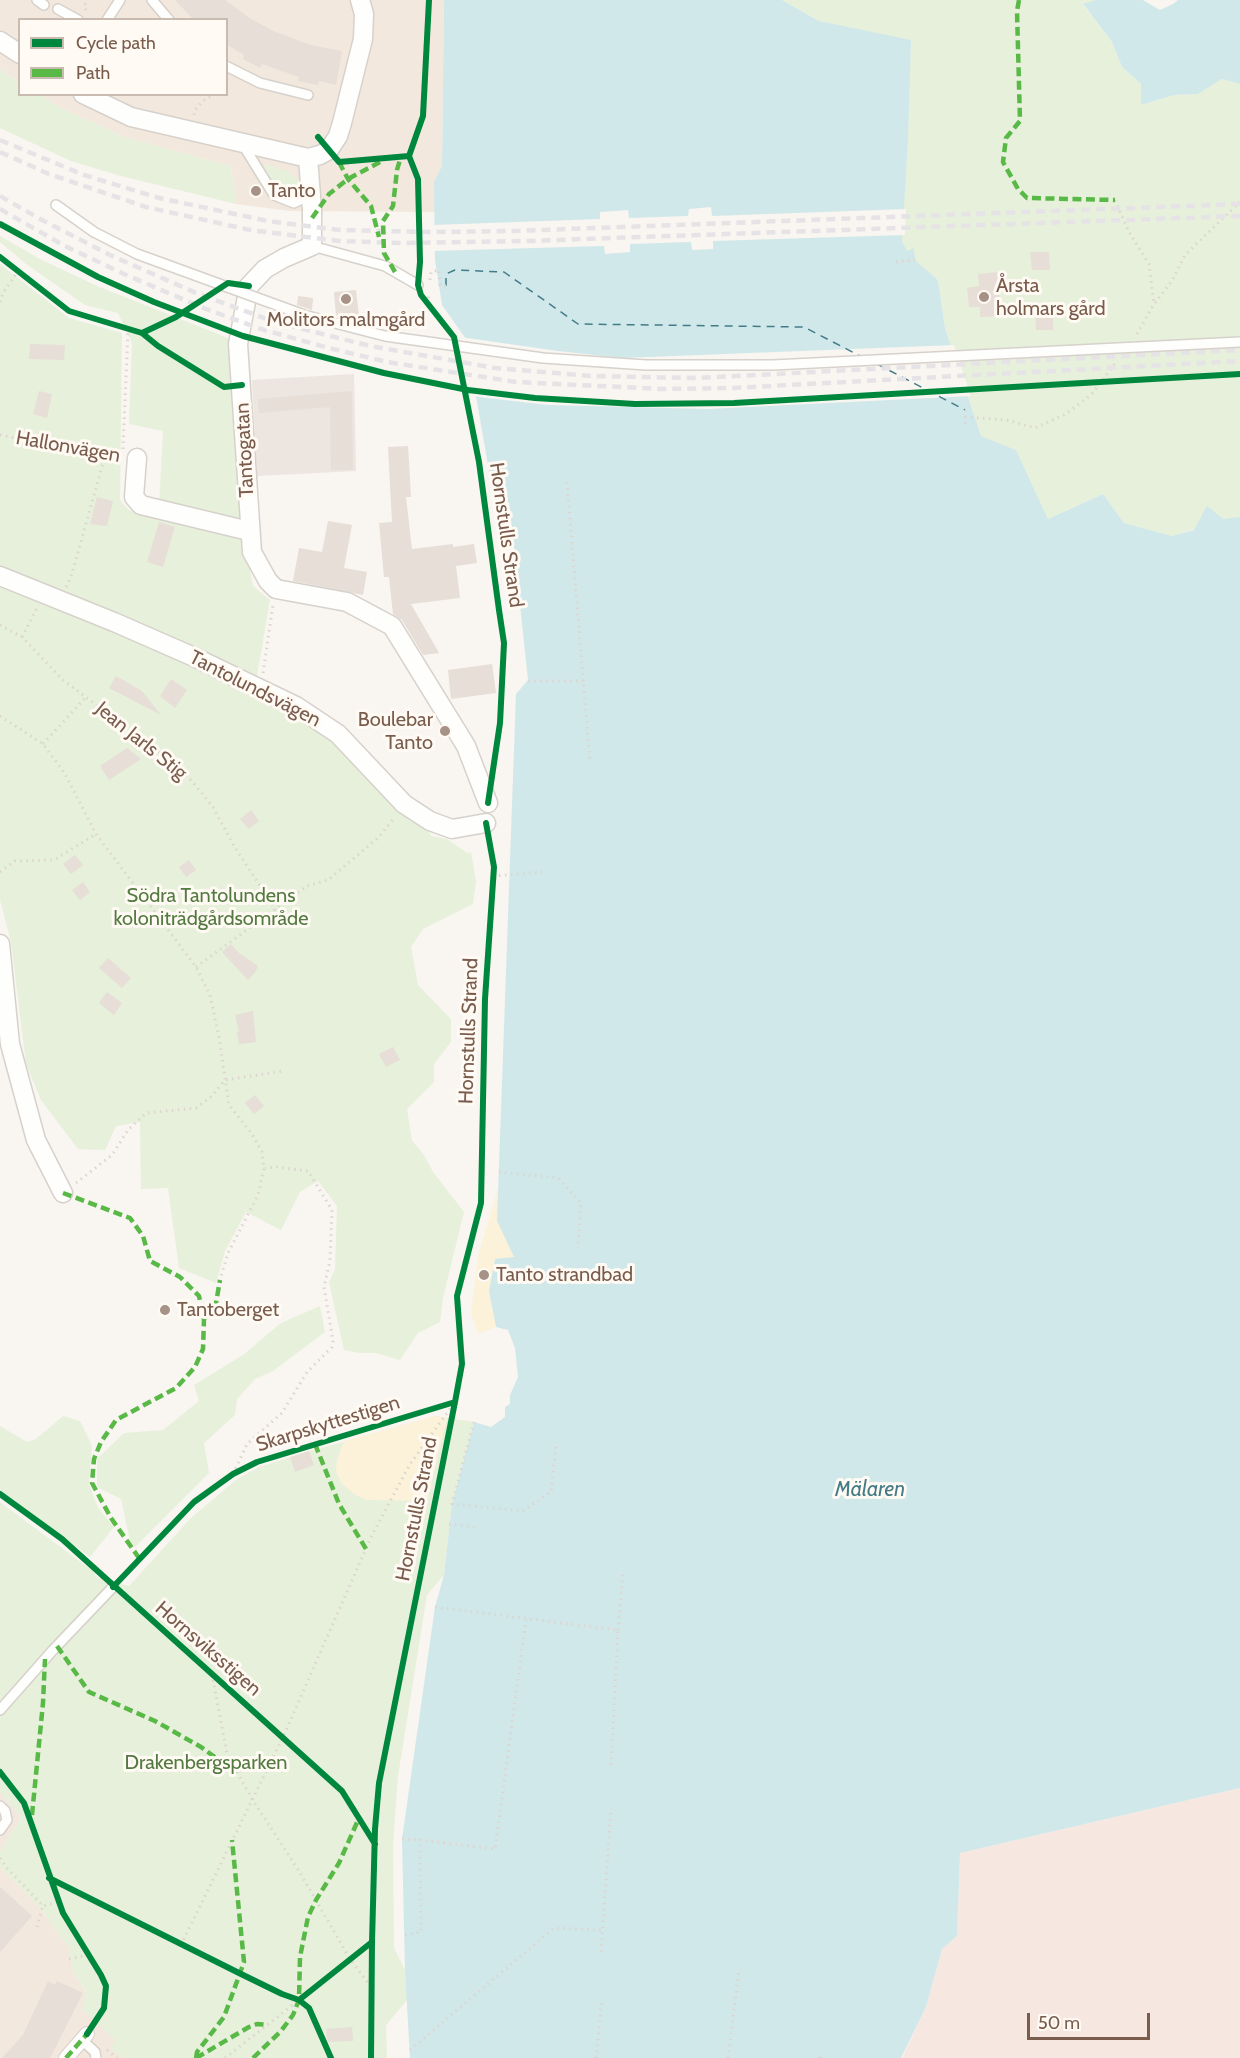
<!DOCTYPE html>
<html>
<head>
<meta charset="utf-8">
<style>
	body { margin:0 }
	#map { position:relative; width:1240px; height:2058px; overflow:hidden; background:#f9f5f0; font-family:Cabin,sans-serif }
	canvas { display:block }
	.legend { position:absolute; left:18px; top:18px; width:210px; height:78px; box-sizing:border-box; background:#fffaf3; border:2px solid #cabbb1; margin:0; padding:8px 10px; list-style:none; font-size:18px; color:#7a5c4d }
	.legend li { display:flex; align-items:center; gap:12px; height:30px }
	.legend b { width:30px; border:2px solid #cabbb1 }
	.scale { position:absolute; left:1027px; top:2013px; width:123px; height:27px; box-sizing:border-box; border:3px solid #7a5c4d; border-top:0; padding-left:8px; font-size:18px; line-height:21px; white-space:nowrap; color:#7a5c4d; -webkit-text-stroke:4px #fffaf3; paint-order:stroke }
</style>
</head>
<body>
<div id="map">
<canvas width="1240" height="2058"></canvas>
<ul class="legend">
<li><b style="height:8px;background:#00873e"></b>Cycle path</li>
<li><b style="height:8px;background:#58b947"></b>Path</li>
</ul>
<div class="scale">50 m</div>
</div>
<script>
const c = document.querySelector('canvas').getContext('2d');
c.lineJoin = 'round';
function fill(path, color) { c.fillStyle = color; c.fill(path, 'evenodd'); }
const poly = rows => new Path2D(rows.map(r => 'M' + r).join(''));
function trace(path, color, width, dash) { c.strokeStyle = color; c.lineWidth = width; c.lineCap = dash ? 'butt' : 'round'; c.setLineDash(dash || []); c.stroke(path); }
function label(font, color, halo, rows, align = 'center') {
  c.font = font + ' Cabin,sans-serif'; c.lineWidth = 6; c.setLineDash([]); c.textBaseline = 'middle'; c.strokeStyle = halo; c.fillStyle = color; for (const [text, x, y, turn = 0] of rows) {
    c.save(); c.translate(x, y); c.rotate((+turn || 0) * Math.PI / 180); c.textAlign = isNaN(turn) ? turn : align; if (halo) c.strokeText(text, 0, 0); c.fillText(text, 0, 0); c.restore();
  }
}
fill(poly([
	[0,0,444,0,442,166,434,182,435,212,290,211,236,204,231,166,127,138,61,108,40,95,226,94,226,20,20,20,19,82,0,70],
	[0,1791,21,1818,0,1852],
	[0,1867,42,1910,69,1948,73,1971,116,2040,123,2058,0,2058]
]), '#f2e8de');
fill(poly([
	[1240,1788,1240,2058,902,2058,926,2007,942,1949,957,1936,960,1853]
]), '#f6e8e1');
fill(poly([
	[354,374,356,471,257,476,252,380]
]), '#ede5e0');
fill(poly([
	[782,0,1096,0,1083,5,1112,42,1122,67,1141,84,1141,105,1174,95,1198,94,1222,79,1240,84,1240,517,1223,520,1172,536,1124,523,1103,494,1048,519,1016,450,981,436,945,328,938,280,915,260,907,251,902,241,911,41,819,21],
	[0,70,19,82,20,94,40,95,61,108,127,138,231,166,236,204,121,176,71,161,0,128],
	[266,164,287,171,294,176,299,181,299,187,296,193,281,194,276,189,263,170,263,165],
	[0,236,40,259,97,286,233,340,244,515,233,523,159,506,163,431,129,424,132,343,118,313,85,305,26,264,0,242],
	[0,264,69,318,122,333,120,500,129,510,241,538,249,565,253,586,270,600,257,676,257,691,297,715,336,744,425,826,431,836,447,839,467,853,471,852,476,881,473,904,423,929,411,947,418,985,451,1019,451,1042,434,1064,434,1082,407,1109,412,1141,424,1155,433,1172,464,1212,443,1298,440,1322,418,1333,400,1360,376,1353,360,1353,344,1350,329,1282,335,1269,337,1206,318,1181,300,1192,281,1230,246,1212,225,1251,216,1283,179,1268,168,1188,141,1189,140,1122,116,1126,105,1150,78,1149,41,1100,26,1064,11,942,0,900],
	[320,1306,325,1332,273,1371,255,1379,237,1399,235,1415,204,1443,209,1473,135,1547,130,1541,121,1499,97,1487,97,1459,124,1433,163,1430,199,1401,194,1385,243,1355,281,1323],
	[63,1416,80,1421,92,1446,89,1484,98,1508,114,1527,90,1557,0,1490,0,1426,27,1442,36,1439],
	[435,1416,474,1422,452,1504,444,1575,427,1595,398,1776,393,1844,394,1948,405,1970,408,1999,386,2025,387,2058,122,2058,111,2049,115,2040,82,2009,86,1991,73,1971,69,1948,42,1910,0,1867,0,1852,21,1818,0,1791,0,1502,94,1572,96,1577,129,1586,190,1519,237,1479,259,1467,307,1452]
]), '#e7f0db');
fill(poly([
	[499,1185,497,1221,514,1257,489,1291,496,1327,478,1334,471,1313,478,1256],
	[435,1416,447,1418,427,1501,367,1500,354,1494,342,1484,336,1472,337,1459,344,1441]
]), '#fbf2d9');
fill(poly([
	[444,0,782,0,819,21,911,40,908,138,902,241,907,251,914,248,915,260,938,280,945,328,981,436,1016,450,1048,519,1103,494,1124,523,1172,536,1194,530,1207,506,1223,519,1240,517,1240,1788,960,1853,957,1936,942,1949,926,2007,901,2058,410,2058,405,1970,402,1839,435,1607,444,1575,452,1504,474,1422,491,1427,505,1417,505,1407,510,1404,510,1395,518,1377,515,1348,508,1330,496,1327,489,1291,495,1259,514,1257,497,1221,516,694,528,680,509,502,504,503,492,488,466,339,442,305,435,260,434,182,442,166],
	[1096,0,1143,0,1160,10,1173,4,1178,0,1240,0,1240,84,1222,79,1198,94,1174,95,1141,105,1141,84,1122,67,1112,42,1083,4]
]), '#d0e8ea');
fill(poly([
	[711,207,712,216,906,209,905,235,713,241,713,249,692,250,691,242,630,244,630,252,605,254,604,246,432,251,432,225,600,219,600,212,628,210,629,218,688,216,689,209],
	[460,337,558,351,622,358,954,345,971,396,708,409,548,405,479,397,473,395,463,340]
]), '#f9f5f0');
trace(poly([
	[446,286,446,274,455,270,504,272,578,324,804,327,862,357],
	[877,364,965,410]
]), '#437c86', 1.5, [8, 6]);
fill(poly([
	[175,0,225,0,251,19,273,31,311,45,342,51,336,85,319,81,318,85,298,81,299,77,262,64,260,68,243,59,244,55,226,44,226,20,194,20],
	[1030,252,1049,252,1050,270,1032,270],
	[998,272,1001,316,980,317,980,307,969,307,967,288,979,286,978,274],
	[356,290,359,316,336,316,334,292],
	[298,296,313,298,312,310,297,305],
	[1053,312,1053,330,1036,330,1035,313],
	[30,344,65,345,64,360,29,359],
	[39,391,52,394,47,418,33,414],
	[352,391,353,470,331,470,330,407,259,413,258,399],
	[408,446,411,497,406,497,412,549,453,544,453,547,474,544,477,563,456,566,460,598,411,604,439,653,423,655,402,620,393,614,389,577,384,577,379,523,392,522,388,447],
	[97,497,113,501,107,526,90,524],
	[328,521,352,525,344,568,367,572,363,595,293,581,299,548,322,552],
	[159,522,175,527,163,567,147,562],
	[492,664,496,693,451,699,448,670],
	[116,676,142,691,161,715,109,688],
	[171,679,187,690,175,708,160,696],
	[127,748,141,759,109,780,100,766],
	[251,810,259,821,249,829,240,819],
	[75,855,83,865,71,874,63,864],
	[189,860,196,870,186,877,179,867],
	[83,882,90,892,80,900,72,890],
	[231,944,239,953,258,966,256,971,248,980,222,952],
	[108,958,131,978,122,988,99,968],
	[107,992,122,1003,114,1015,99,1003],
	[253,1011,256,1042,239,1044,237,1032,239,1031,235,1015],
	[393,1047,400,1060,386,1067,379,1054],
	[255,1095,264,1106,254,1114,245,1103],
	[309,1451,314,1465,295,1472,290,1457],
	[0,1887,32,1916,0,1952],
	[48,1981,55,1985,57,1981,83,1993,50,2058,2,2058,23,2035],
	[352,2027,353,2041,327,2042,326,2029]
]), '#e6ded7');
const service = poly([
	[37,0,44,5],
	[152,0,169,20],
	[58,9,78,20],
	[107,20,120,0],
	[226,66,260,83,308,95],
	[243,145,274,195,294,203,302,199,309,192],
	[56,205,94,232],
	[312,246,385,266,418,285],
	[0,1710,53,1650,113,1587],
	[0,1806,5,1811,7,1820,0,1830],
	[82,2040,95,2052,96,2058]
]);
const pedestrian = poly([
	[66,2058,87,2034]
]);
const minor = poly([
	[0,41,20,54],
	[83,94,131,117,308,158,320,155,329,150,338,136,342,123,363,39,364,14,360,0],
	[308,158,312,209,312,246,284,258,265,269,249,286,238,344,252,552,268,581,276,589,347,602,392,626,466,746,488,803],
	[137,458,134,497,141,505,249,531],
	[0,576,114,622,194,657,296,706,338,734,404,804,430,821,452,829,486,823],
	[0,944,10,1044,36,1140,63,1193]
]);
trace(service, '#d7d1cb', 12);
trace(pedestrian, '#d7d1cb', 16);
trace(minor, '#d7d1cb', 21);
trace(poly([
	[86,10,84,7,87,0],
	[194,115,195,110,203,101,215,94],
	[1115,200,1129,232,1149,264,1154,304],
	[896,262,915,260],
	[430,280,431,272,439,270,440,285,451,287],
	[0,302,3,293,18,271],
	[428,304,429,293],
	[1137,334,1154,304,1172,281,1185,255,1240,202],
	[965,410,965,425],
	[965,417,1007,420,1035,428,1064,415,1091,395,1117,361],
	[0,435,105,456,122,457],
	[123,449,128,330],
	[567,482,590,762],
	[66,587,71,577,105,456],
	[0,625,22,637,63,680,181,768,213,807,234,846,276,910],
	[22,637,37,608],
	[263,673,273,605],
	[528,681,583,681],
	[0,716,43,744,65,774,96,834,196,967,210,995,219,1037,229,1105,252,1134,262,1152,264,1168,258,1195,228,1253,220,1280],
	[43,744,86,697],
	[0,872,15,861,54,860,96,834],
	[493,876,543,872],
	[196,967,307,886,328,880,379,837,394,818],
	[499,1172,558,1178,581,1203,578,1248],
	[76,1183,112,1155,128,1130,146,1113,196,1108,212,1096,225,1080,283,1071],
	[474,1422,452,1504,523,1511,551,1492,556,1446],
	[233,1474,247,1444,282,1413,307,1372,332,1347,333,1341,324,1287,330,1261,332,1210,308,1171,277,1167,265,1168],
	[449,1524,475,1527],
	[435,1607,618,1630,611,1768],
	[618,1630,623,1571],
	[212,1674,227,1754,252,1799,299,1871,350,1959,371,1987],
	[402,1839,420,1840],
	[0,1858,6,1867,43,1906,58,1902],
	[37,1927,43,1906],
	[405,1935,421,1932,420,1840,495,1849,526,1620],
	[181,1945,283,1737,372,1535,410,1464,455,1402],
	[601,1952,611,1808],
	[69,1959,88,1955],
	[107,2050,117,2058],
	[410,2050,554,1928,602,1930],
	[225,2058,299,2000],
	[596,2058,602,2000],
	[728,2058,739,1969],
	[820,2058,821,2053]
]), '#dcd5d0', 3, [1.5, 4.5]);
trace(service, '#fefefd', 9);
trace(pedestrian, '#fefefd', 14);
trace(minor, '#fefefd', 18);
trace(poly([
	[0,140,84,175,159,198,268,221,339,230,429,232,514,231,1240,204],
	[0,152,49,174,146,207,250,230,339,241,403,243,527,241,1240,216],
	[0,196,42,220,110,255,196,293,275,322,370,346,495,368,592,376,697,378,1240,350],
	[0,209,63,245,124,274,206,309,261,329,325,347,387,362,516,382,662,389,732,388,1240,361]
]), '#e6e3e7', 4.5, [9, 6]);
const serviceBridge = poly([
	[94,232,137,254,304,315,385,336,543,358,646,365,773,365,1240,342]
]);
trace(serviceBridge, '#d7d1cb', 12, []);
trace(serviceBridge, '#fefefd', 9);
trace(poly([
	[1019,0,1017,11,1020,121,1006,138,1003,162,1018,189,1027,198,1115,200],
	[339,162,348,179,371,206,379,237],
	[312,218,329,194,348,179,380,162],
	[395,272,384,253,383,221,393,206,397,170,401,156],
	[63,1193,130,1218,143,1236,150,1261,180,1277,199,1296,204,1319,203,1349,195,1367,176,1388,116,1420,101,1442,94,1459,92,1483,111,1518,139,1558],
	[204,1319,216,1303,220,1280],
	[315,1444,339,1504,366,1549],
	[57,1646,89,1692,155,1721,201,1747,237,1773],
	[32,1815,43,1703,45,1659],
	[66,2058,87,2034],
	[196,2058,197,2052,224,2017,244,1962,232,1840],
	[196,2058,249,2027,257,2024,268,2025],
	[253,2058,281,2031,293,2015,299,2000,300,1957,308,1917,316,1900,339,1863,359,1818]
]), '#58b947', 4.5, [9, 4.5]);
trace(poly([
	[429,0,423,116,409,156,418,179,420,262,418,285,421,295,454,337,479,462,499,610,504,643,500,723,488,803],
	[318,137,339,162,409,156],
	[0,224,98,277,154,302,243,336,384,373,468,390,535,398,635,404,734,403,1240,374],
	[0,257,69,311,142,333,158,346,224,387,242,385],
	[142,333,176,317,228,283,249,286],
	[0,1494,62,1539,342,1791,375,1844],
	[113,1587,194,1502,233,1474,257,1462,455,1402],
	[0,1772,24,1803,63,1913,101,1975,106,1986,104,2008,87,2034],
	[49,1878,241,1974,282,1994,299,2000,309,2008,331,2058],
	[299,2000,372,1942],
	[371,2058,372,1942,375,1829,379,1783,455,1402,462,1364,457,1296,481,1203,485,999,494,867,486,823]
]), '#00873e', 6);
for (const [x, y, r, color] of [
	[256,191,6,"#a69286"],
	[984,297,6,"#a69286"],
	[346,299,6,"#a69286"],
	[445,731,6,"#a69286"],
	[484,1275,6,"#a69286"],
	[165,1310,6,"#a69286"]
]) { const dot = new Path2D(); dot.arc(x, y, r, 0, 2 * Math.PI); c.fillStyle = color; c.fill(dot); trace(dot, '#fffaf3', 2); }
label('20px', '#7a5c4d', '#fffaf3', [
	["Tanto",268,191],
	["Årsta",996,286],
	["holmars gård",996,309],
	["Molitors malmgård",346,320,"center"],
	["Boulebar",433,720,"right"],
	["Tanto",433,743,"right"],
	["Tanto strandbad",496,1275],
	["Tantoberget",177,1310]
], 'left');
label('20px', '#7a5c4d', '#fffaf3', [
	["Hallonvägen",68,447,10],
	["Tantogatan",245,450,-93],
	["Hornstulls Strand",506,535,82],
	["Tantolundsvägen",255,689,27],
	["Jean Jarls Stig",141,741,39],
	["Hornstulls Strand",469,1031,-88],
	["Skarpskyttestigen",328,1424,-17],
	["Hornstulls Strand",417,1509,-79],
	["Hornsviksstigen",208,1649,41]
]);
label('20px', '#537a41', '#fffaf3', [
	["Södra Tantolundens",211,896],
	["koloniträdgårdsområde",211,919],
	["Drakenbergsparken",206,1763]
]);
label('italic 21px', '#437c86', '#fffaf3', [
	["Mälaren",870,1490]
]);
</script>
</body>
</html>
